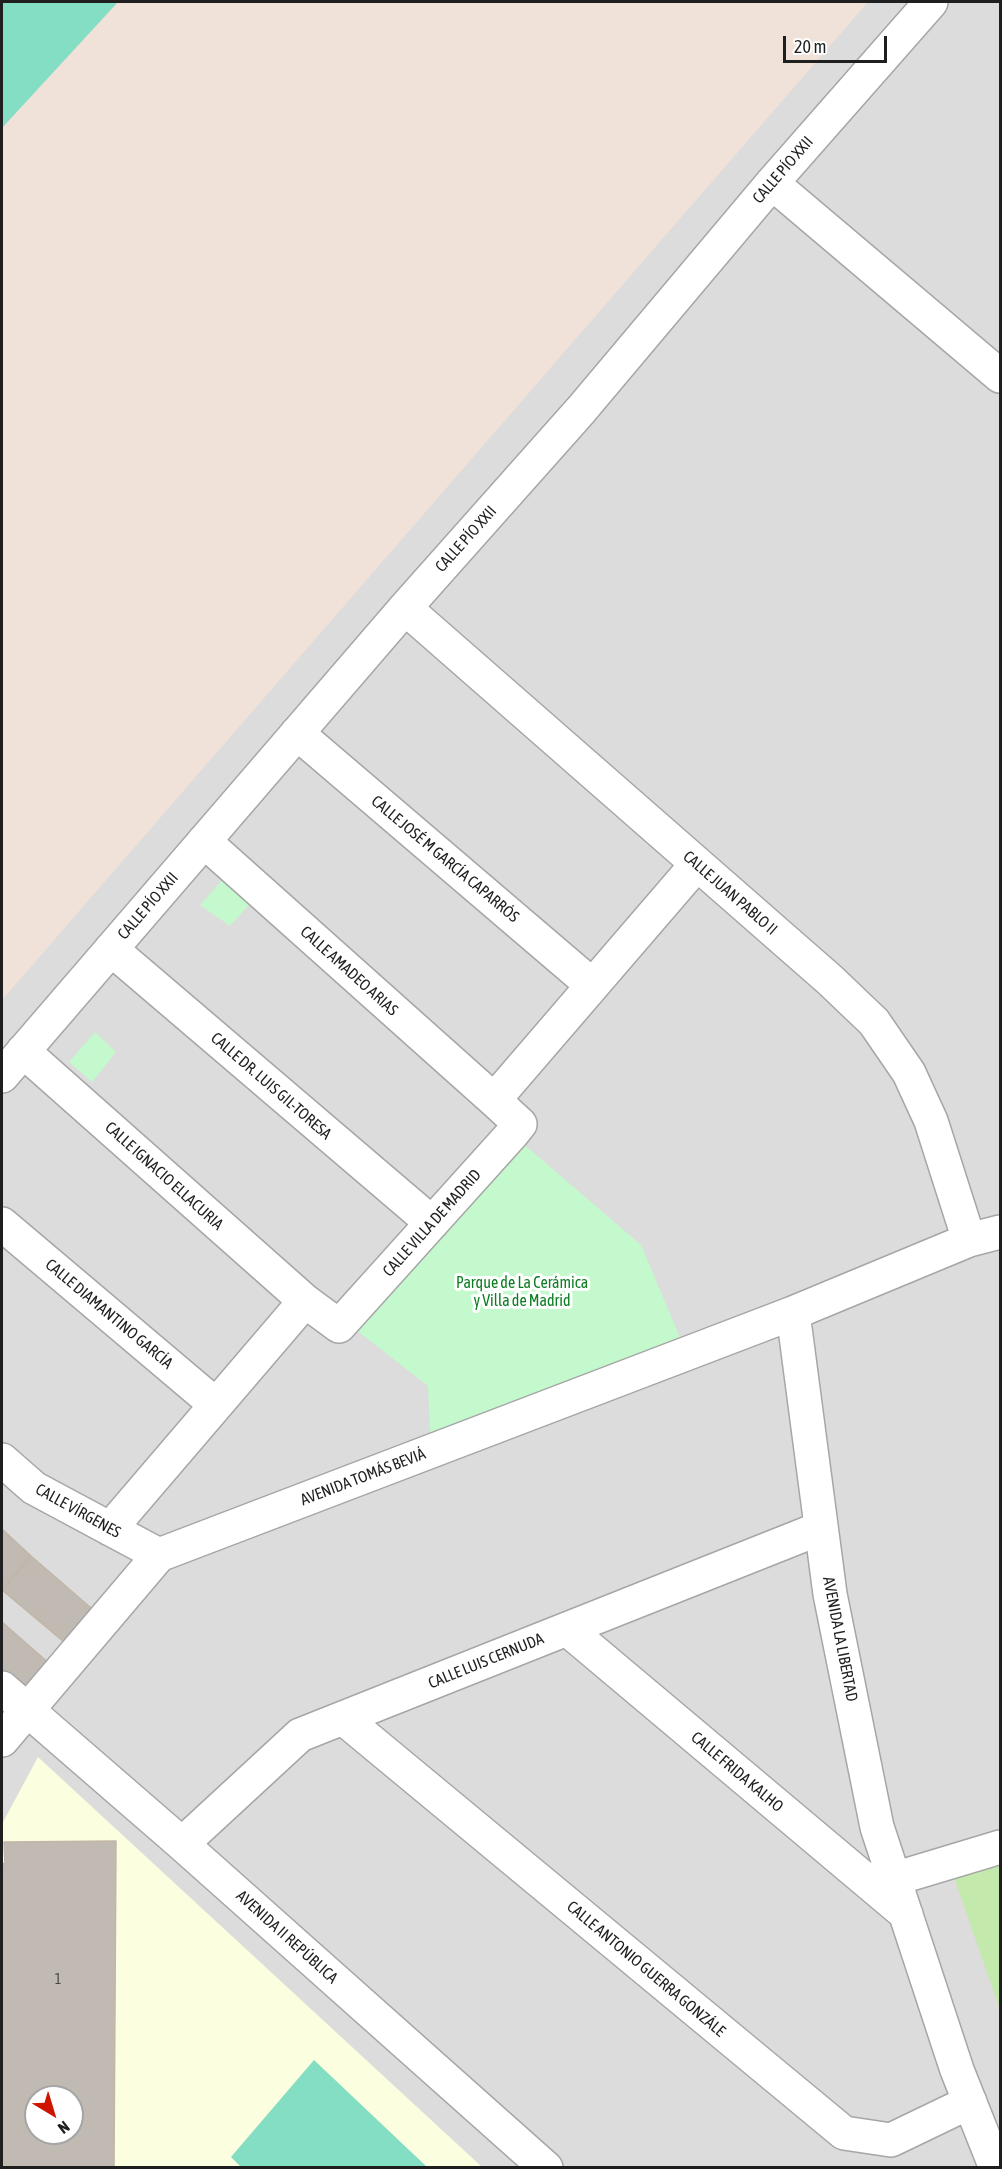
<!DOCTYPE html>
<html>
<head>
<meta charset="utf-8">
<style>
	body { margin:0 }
	#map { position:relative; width:1002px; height:2169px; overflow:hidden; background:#f0ede5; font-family:"Asap Condensed",sans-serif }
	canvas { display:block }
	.frame { position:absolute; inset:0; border:3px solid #1f1f1f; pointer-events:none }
	.north { position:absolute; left:24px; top:2085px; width:60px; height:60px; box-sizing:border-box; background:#fff; border:2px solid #a5a5a5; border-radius:50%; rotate:142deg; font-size:16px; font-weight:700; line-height:24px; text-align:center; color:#1f1f1f }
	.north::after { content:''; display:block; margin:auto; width:21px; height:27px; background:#cd1501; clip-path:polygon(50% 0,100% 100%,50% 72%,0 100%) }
	.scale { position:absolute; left:783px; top:36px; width:104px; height:27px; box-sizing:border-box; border:3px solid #1f1f1f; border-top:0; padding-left:8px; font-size:18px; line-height:21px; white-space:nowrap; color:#1f1f1f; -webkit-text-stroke:4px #fff; paint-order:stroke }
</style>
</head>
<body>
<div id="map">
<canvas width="1002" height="2169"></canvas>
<div class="frame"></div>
<div class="north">N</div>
<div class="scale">20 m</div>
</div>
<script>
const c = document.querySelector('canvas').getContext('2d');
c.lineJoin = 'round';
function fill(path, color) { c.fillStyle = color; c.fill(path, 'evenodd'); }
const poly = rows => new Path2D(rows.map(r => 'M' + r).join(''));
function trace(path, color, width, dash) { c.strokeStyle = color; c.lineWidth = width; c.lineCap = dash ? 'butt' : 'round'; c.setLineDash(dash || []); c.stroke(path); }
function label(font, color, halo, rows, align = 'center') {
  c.font = font + ' "Asap Condensed",sans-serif'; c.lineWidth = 6; c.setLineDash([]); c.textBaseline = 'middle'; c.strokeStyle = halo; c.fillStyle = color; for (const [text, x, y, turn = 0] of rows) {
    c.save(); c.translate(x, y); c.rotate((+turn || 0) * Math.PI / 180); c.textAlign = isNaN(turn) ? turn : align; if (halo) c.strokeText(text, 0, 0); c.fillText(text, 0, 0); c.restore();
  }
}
fill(poly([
	[2,2,1000,2,1000,2167,2,2168],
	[36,2097,72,2097,72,2133,36,2133]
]), '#dddcdc');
fill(poly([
	[38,1757,482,2167,2,2168,2,1824],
	[36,2097,72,2097,72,2133,36,2133]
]), '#fcffdf');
fill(poly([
	[2,2,868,2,2,1000]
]), '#f1e2d9');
fill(poly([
	[1000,1847,1000,2010,949,1863]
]), '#c4e9ac');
fill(poly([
	[233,868,258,895,230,926,200,905],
	[95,1032,116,1052,92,1082,69,1062],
	[512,1134,641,1245,684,1347,431,1451,428,1386,346,1322]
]), '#c3f9cd');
fill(poly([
	[2,2,118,2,2,128],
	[314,2060,427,2167,241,2167,231,2157]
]), '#84dec4');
const building = poly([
	[2,1529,31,1556,2,1590,2,1529],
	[31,1556,98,1614,70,1647,2,1590,31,1556],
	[2,1622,51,1665,22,1698,2,1681,2,1622],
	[116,1841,114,2168,2,2168,2,1863,5,1864,4,1842,116,1841],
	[36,2097,72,2097,72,2133,36,2133,36,2097]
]);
fill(building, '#c0bab2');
trace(building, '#c1b6a8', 1.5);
const minor = poly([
	[772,183,1000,376],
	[405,608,830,980,874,1022,909,1073,931,1121,969,1240],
	[297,733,592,985],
	[204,841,494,1100],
	[111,949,432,1223],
	[23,1051,305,1301],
	[2,1076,405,608,581,410,772,183,931,2],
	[2,1224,216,1405],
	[2,1460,34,1488,159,1555],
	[110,1529,305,1301,339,1326,512,1134,520,1124,494,1100,697,864],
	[567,1629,906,1914],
	[2,1688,182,1844,546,2168],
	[343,1718,844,2133,891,2140,970,2102],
	[2,1740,159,1555,793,1313],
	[182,1844,300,1735,821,1528],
	[894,1879,1000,1847],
	[996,2168,957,2070,877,1827,830,1594,793,1313,969,1240,1000,1232]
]);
trace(minor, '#a6a6a6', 36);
trace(minor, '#fff', 33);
label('14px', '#474644', null, [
	["1",58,1980]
]);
label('16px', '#1f1f1f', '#fff', [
	["CALLE PÍO XXII",783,170,-49],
	["CALLE PÍO XXII",466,539,-48],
	["CALLE JOSÉ M GARCÍA CAPARRÓS",445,859,40],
	["CALLE JUAN PABLO II",730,893,41],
	["CALLE PÍO XXII",148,906,-49],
	["CALLE AMADEO ARIAS",349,971,42],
	["CALLE DR. LUIS GIL-TORESA",271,1086,41],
	["CALLE IGNACIO ELLACURIA",164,1176,42],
	["CALLE VILLA DE MADRID",432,1223,-48],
	["CALLE DIAMANTINO GARCÍA",109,1314,40],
	["AVENIDA TOMÁS BEVIÁ",363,1477,-21],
	["CALLE VÍRGENES",78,1511,29],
	["AVENIDA LA LIBERTAD",840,1639,79],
	["CALLE LUIS CERNUDA",486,1661,-22],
	["CALLE FRIDA KALHO",737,1772,40],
	["AVENIDA II REPÚBLICA",287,1937,42],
	["CALLE ANTONIO GUERRA GONZÁLE",646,1969,40]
]);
label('16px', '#0c7e21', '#fff', [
	["Parque de La Cerámica",522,1283],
	["y Villa de Madrid",522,1301]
]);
</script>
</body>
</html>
